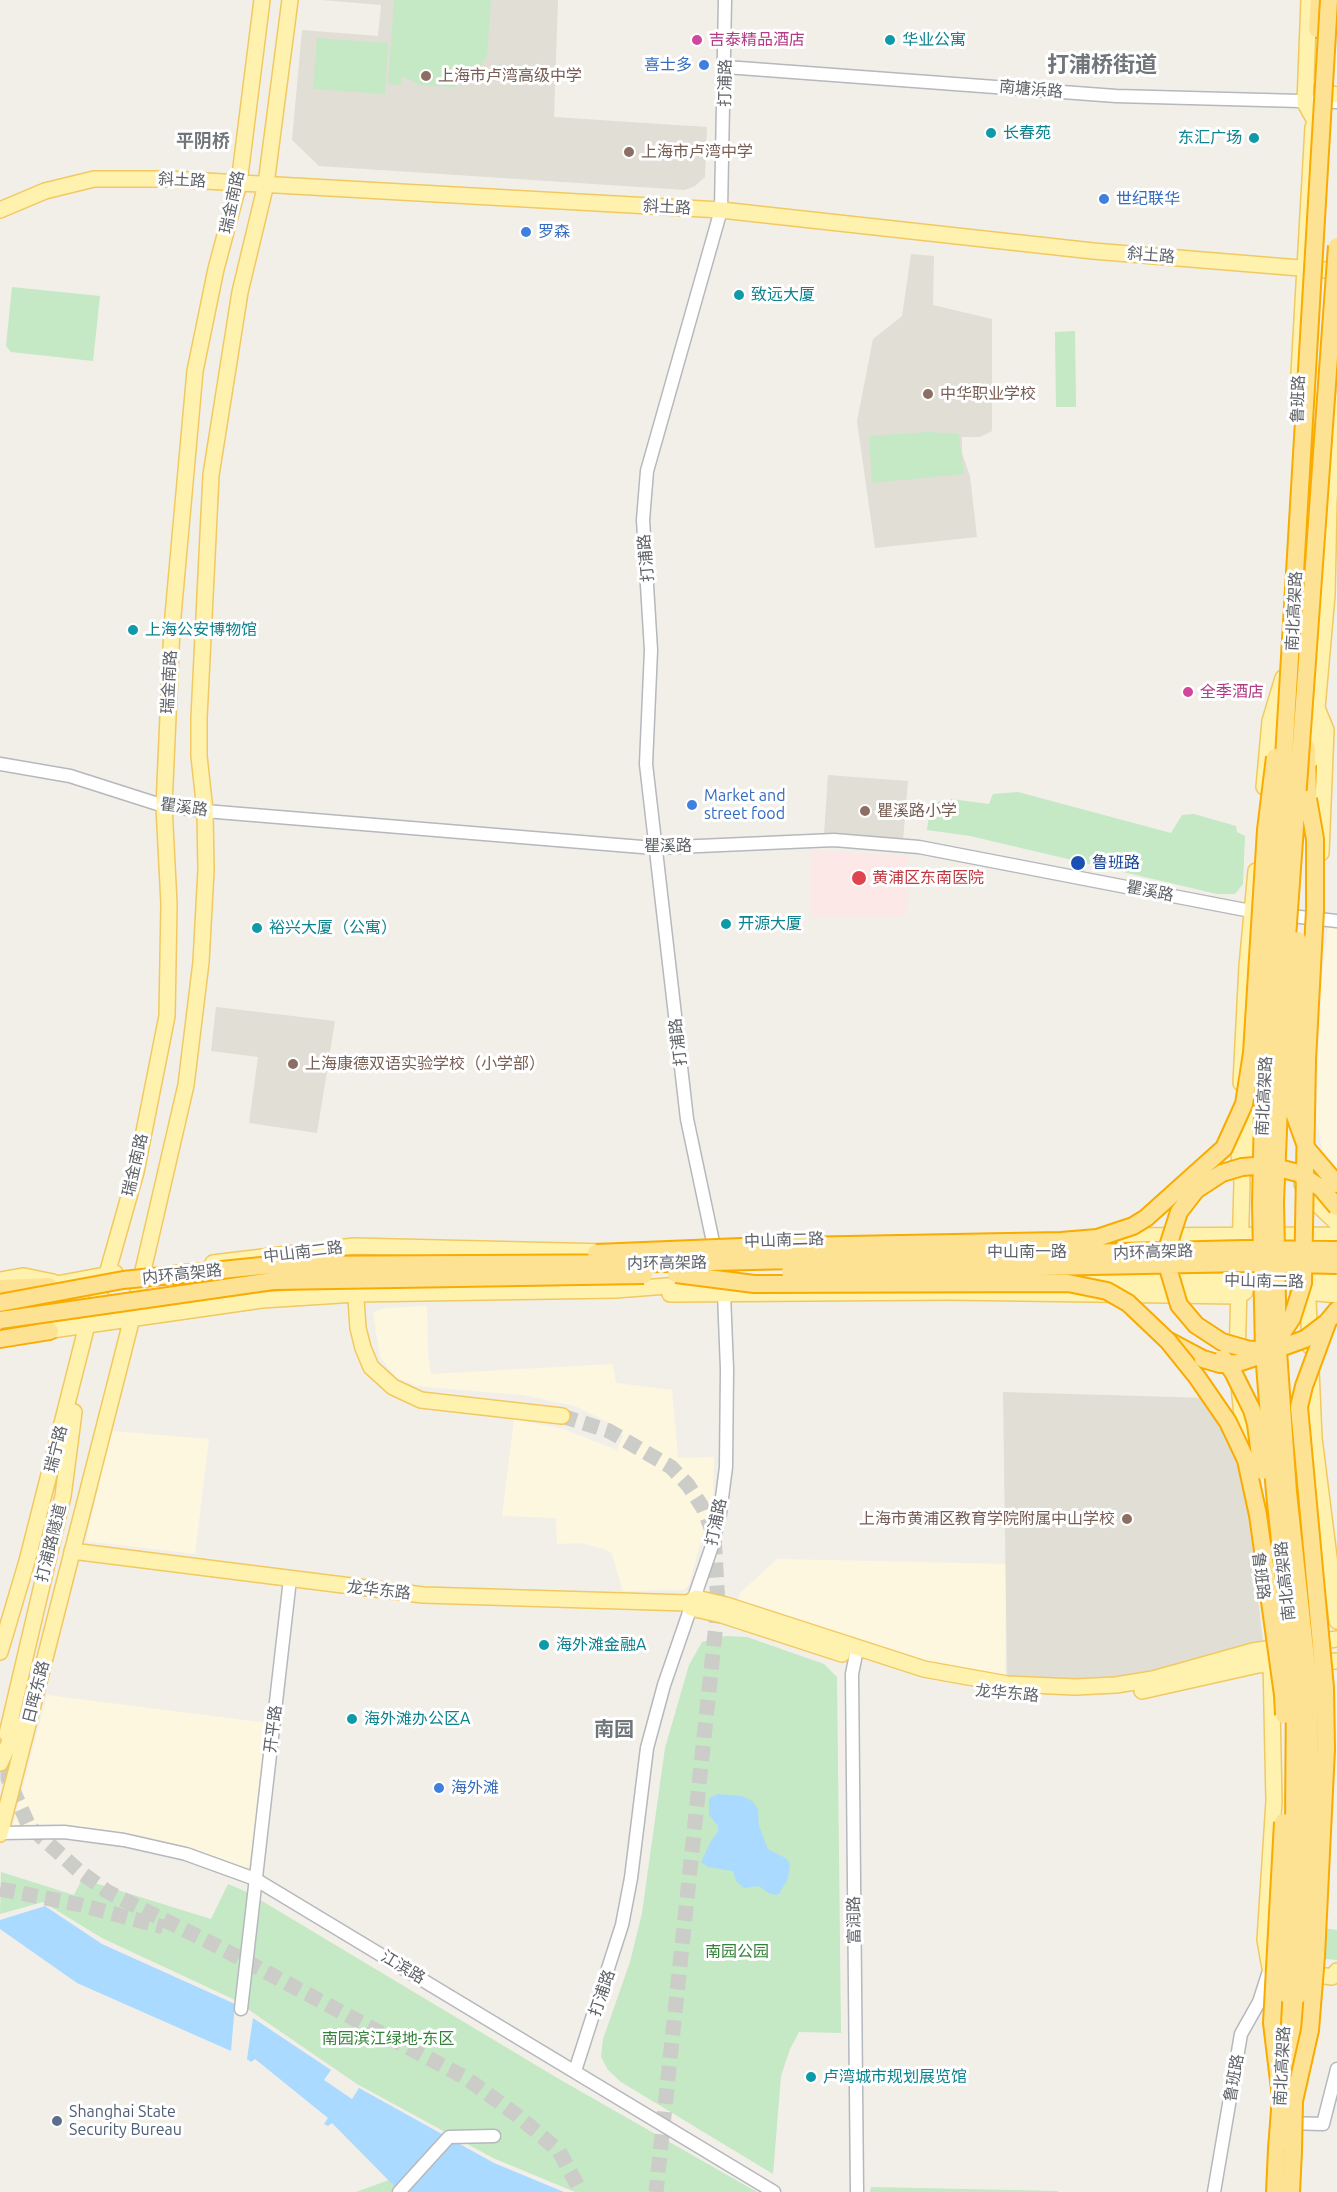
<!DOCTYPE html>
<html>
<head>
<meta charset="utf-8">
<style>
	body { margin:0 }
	canvas { display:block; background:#f1efe8 }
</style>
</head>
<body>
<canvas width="1337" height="2192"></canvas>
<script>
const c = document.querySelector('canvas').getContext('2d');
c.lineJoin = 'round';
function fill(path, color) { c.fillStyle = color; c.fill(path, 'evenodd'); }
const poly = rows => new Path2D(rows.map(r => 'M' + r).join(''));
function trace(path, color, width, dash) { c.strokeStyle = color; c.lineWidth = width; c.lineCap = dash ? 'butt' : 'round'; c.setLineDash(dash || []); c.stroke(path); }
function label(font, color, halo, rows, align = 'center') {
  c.font = font + ' Ubuntu,"Noto Sans SC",sans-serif'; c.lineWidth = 6; c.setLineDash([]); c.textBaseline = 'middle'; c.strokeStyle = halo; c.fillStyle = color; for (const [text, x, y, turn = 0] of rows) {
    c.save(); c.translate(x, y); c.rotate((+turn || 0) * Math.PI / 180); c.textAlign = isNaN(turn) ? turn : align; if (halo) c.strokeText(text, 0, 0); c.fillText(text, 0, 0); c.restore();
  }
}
fill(poly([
	[1328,926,1337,927,1337,1173,1324,1160,1316,1118,1322,978],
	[427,1306,428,1354,431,1374,613,1364,616,1383,672,1390,678,1458,714,1457,713,1496,689,1585,683,1590,623,1591,612,1554,607,1550,581,1543,557,1544,556,1518,502,1516,514,1419,563,1429,617,1450,623,1436,613,1425,575,1406,523,1395,416,1386,396,1377,380,1357,373,1312,386,1308],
	[111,1431,209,1439,195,1554,86,1541],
	[777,1559,1006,1564,1005,1679,947,1672,738,1605,740,1593],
	[47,1695,268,1723,249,1869,192,1848,134,1834,56,1824,13,1825]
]), '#fef7e0');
fill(poly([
	[321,0,558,0,554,117,707,127,705,177,695,186,685,190,319,166,292,140,302,30,378,36,381,5],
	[911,254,934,256,933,305,992,319,992,431,980,437,962,437,962,453,970,476,977,537,875,548,857,421,873,339,902,316],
	[828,775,908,781,903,840,824,834],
	[216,1007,335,1021,317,1133,249,1123,258,1057,211,1051],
	[1003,1392,1208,1398,1244,1474,1263,1642,1153,1674,1055,1682,1007,1678]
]), '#e1ded6');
fill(poly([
	[811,850,909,856,906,915,811,916]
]), '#fce8e6');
fill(poly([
	[394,0,491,0,487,56,479,69,455,87,420,85,402,76,401,85,388,84],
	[317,38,388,43,385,94,313,89],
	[12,287,100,296,93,361,11,352,6,346],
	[1075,331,1076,407,1056,407,1055,332],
	[928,432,959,434,964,474,872,483,869,436],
	[1018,792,1171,833,1182,815,1194,814,1236,826,1237,832,1245,836,1243,884,1235,894,1217,894,970,836,927,830,929,815,938,802,951,799,989,804,993,794],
	[725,1636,747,1637,824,1664,837,1677,841,2033,799,2032,790,2049,781,2076,773,2174,621,2082,608,2070,601,2057,603,2039,630,1962,642,1913,665,1748,689,1665,702,1642],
	[1,1872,74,1895,82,1879,211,1919,228,1884,247,1892,559,2079,757,2192,575,2192,493,2158,357,2084,233,1999,102,1938,43,1902,0,1914],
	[1274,1921,1337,1930,1337,1960,1271,1954],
	[389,2180,400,2192,356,2192],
	[871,2187,1058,2191,1058,2192,870,2192]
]), '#c5e8c5');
fill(poly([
	[718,1794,742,1796,752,1801,758,1809,759,1826,768,1849,787,1859,790,1865,788,1879,778,1895,770,1894,759,1886,744,1888,736,1881,733,1871,708,1867,701,1862,711,1841,718,1832,718,1826,709,1815,709,1798],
	[45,1906,102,1944,235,2004,231,2051,77,1983,0,1929,0,1920],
	[253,2018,331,2070,324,2080,352,2099,359,2088,494,2163,564,2192,400,2192,332,2123,328,2126,324,2124,328,2118,255,2059,251,2062,247,2059]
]), '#aadaff');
trace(poly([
	[562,1416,609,1431,671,1467,688,1485,703,1508,714,1535,718,1605,656,2192],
	[8,1743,8,1779,29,1826,79,1871,108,1892,213,1944,466,2078,518,2116,559,2151,581,2192],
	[0,1889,81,1905,163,1927]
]), '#ccccc8', 15, [15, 8]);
const minor = poly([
	[726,67,1116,96,1337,102],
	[0,764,70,776,164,806,205,811,654,848,834,840,919,847,1261,913],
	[1282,915,1337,921],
	[1,1833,64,1832,124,1840,186,1854,255,1879,774,2192],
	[241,2009,290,1579],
	[575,2071,622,1925,631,1878,647,1748,664,1685,712,1546,720,1513,726,1467,727,1369,724,1294,687,1119,646,764,651,650,643,520,647,471,721,210,725,0],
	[1285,2123,1323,2124,1337,2069],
	[399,2192,449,2137,494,2136],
	[857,2192,852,1674,857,1649],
	[1214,2192,1241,2034,1259,2002,1270,1968]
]);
const major = poly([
	[1309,0,1305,103,1314,119],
	[1321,82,1327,93,1337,95],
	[0,210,45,191,94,179,170,179,721,210,1093,251,1337,271],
	[1299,373,1313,127],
	[1317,708,1326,730,1321,853],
	[1311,760,1312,731,1317,708,1327,595,1329,500,1337,400],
	[1264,787,1270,721,1283,678],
	[1241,1083,1247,966,1256,871],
	[1245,1171,1252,1143,1257,1061],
	[1302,1184,1318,1205,1337,1223],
	[1109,1236,1337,1235],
	[213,1263,354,1246,608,1252],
	[1307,1278,1310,1346],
	[0,1280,24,1276,53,1282],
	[1079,1281,1337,1281],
	[355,1284,358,1328,363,1348,371,1367,393,1387,421,1400,562,1416],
	[41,1287,115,1273],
	[1298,1291,1337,1295],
	[670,1294,949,1292,1238,1296,1245,1292],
	[38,1332,262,1300,356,1294,615,1290,707,1283],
	[1237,1359,1242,1183,1238,1144,1239,1116],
	[1311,1370,1314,1438,1337,1621],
	[1239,1386,1246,1454],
	[72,1551,423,1595,688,1603,696,1598,726,1605,924,1669,1007,1684,1075,1687,1116,1685,1153,1679,1253,1651,1287,1646],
	[688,1603,691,1608,722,1615,842,1654],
	[1310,1643,1337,1639],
	[0,1652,27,1561,87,1325,107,1274,136,1172,167,1016,169,904,164,806,172,627,195,371,216,269,239,183,262,0],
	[1271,1660,1274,1801,1265,1940,1270,1968,1275,1969],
	[1310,1662,1337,1661],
	[1142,1691,1258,1665,1280,1663],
	[7,1734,63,1496,74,1412],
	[0,1763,17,1726],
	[0,1834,132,1318,186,1085,201,962,206,870,205,811,199,756,199,718,211,475,240,292,266,184,290,0],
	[1305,1973,1332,1977,1337,1971]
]);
const highway = poly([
	[1317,29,1319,0],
	[1307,748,1308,799],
	[0,1288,49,1286],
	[1328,1321,1337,1310],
	[0,1339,50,1331],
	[1169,1341,1203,1359],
	[1282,2068,1286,1994],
	[1295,2076,1299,1995],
	[1275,2192,1277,2149],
	[1291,2192,1293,2151]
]);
trace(minor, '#b5b8bc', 15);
trace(major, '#f2c960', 18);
trace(highway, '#f9ab00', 20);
trace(minor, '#fff', 12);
trace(major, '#fff2af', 15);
trace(highway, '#fde293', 16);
const highwayBridge = poly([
	[1298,940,1291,1065,1294,1113,1307,1149,1337,1184],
	[596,1253,741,1247,1061,1241,1097,1238,1133,1226,1146,1218,1224,1148,1244,1104,1252,1053,1266,830,1275,757],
	[790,1272,1244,1263,1337,1265],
	[676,1274,754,1284,1068,1283,1107,1291,1128,1303,1168,1341,1197,1377,1228,1422,1246,1460,1258,1515,1283,1695,1284,1715],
	[0,1303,123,1280,271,1265,671,1263,1244,1249,1337,1250],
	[0,1320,273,1281,644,1275],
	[1326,1323,1305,1339,1280,1348,1250,1350,1222,1342,1196,1325,1179,1305,1168,1268,1168,1246,1179,1212,1196,1190,1222,1173,1242,1167,1267,1165,1298,1173,1321,1188,1337,1207],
	[1223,1358,1233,1372,1252,1410,1256,1424,1262,1471],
	[1203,1359,1220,1364,1238,1363,1262,1355,1273,1347,1292,1318,1303,1283,1307,1060,1315,910,1315,839,1308,799],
	[1286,1994,1294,1825,1295,1686,1275,1493,1264,1352,1261,1204,1263,1111,1329,0],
	[1299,1995,1310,1759,1309,1686,1288,1492,1278,1351,1275,1202,1285,965,1337,246],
	[1277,2149,1281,2097,1272,2023,1283,1822],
	[1293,2151,1294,2101,1310,2030,1316,1956,1326,1749,1325,1688,1299,1407,1304,1386,1328,1321]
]);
trace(highwayBridge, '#f9ab00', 20, []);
trace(highwayBridge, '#fde293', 16);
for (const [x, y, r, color] of [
	[697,40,6,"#d1479c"],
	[890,40,6,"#0f9aa8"],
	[704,65,6,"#3f7fe0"],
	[426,76,6,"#8d6e63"],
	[991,133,6,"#0f9aa8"],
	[1254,138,6,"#0f9aa8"],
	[629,152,6,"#8d6e63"],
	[1104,199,6,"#3f7fe0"],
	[526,232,6,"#3f7fe0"],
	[739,295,6,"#0f9aa8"],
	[928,394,6,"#8d6e63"],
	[133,630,6,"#0f9aa8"],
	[1188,692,6,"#d1479c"],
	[692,805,6,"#3f7fe0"],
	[865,811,6,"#8d6e63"],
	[1078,863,8,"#1a4fb4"],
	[859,878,8,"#e0444e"],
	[726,924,6,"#0f9aa8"],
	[257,928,6,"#0f9aa8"],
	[293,1064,6,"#8d6e63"],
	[1127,1519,6,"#8d6e63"],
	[544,1645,6,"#0f9aa8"],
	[352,1719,6,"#0f9aa8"],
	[439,1788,6,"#3f7fe0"],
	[811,2077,6,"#0f9aa8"],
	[57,2121,6,"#5c6f8a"]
]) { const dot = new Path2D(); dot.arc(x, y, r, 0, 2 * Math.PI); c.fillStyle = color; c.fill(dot); trace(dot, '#fff', 2); }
label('16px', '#b23c85', '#fff', [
	["吉泰精品酒店",709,40],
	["全季酒店",1200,692]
], 'left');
label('16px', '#0d838f', '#fff', [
	["华业公寓",902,40],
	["长春苑",1003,133],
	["东汇广场",1242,138,"right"],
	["致远大厦",751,295],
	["上海公安博物馆",145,630],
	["开源大厦",738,924],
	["裕兴大厦（公寓）",269,928],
	["海外滩金融A",556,1645],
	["海外滩办公区A",364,1719],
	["卢湾城市规划展览馆",823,2077]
], 'left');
label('16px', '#366cbe', '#fff', [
	["喜士多",692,65,"right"],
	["世纪联华",1116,199],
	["罗森",538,232],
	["Market and",704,796],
	["street food",704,814],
	["海外滩",451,1788]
], 'left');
label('16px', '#785e54', '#fff', [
	["上海市卢湾高级中学",438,76],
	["上海市卢湾中学",641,152],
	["中华职业学校",940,394],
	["瞿溪路小学",877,811],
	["上海康德双语实验学校（小学部）",305,1064],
	["上海市黄浦区教育学院附属中山学校",1115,1519,"right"]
], 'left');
label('16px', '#5f6368', '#fff', [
	["打浦路",725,83,-89],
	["南塘浜路",1031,89,5],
	["斜土路",182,180,3],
	["瑞金南路",232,202,-78],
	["斜土路",667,207,3],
	["斜土路",1151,255,5],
	["鲁班路",1298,399,-88],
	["打浦路",646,558,-95],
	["南北高架路",1294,611,-87],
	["瑞金南路",169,682,-87],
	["瞿溪路",184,807,8],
	["瞿溪路",668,846],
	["瞿溪路",1150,891,11],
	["打浦路",678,1042,-97],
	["南北高架路",1264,1096,-87],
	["瑞金南路",135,1165,-77],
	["中山南二路",784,1240,-2],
	["中山南二路",303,1252,-7],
	["中山南一路",1027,1252],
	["内环高架路",1153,1252,-2],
	["内环高架路",667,1263,-1],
	["内环高架路",182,1274,-6],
	["中山南二路",1264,1281,1],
	["瑞宁路",56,1449,-76],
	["打浦路",716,1522,-78],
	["打浦路隧道",51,1543,-76],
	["鲁班路",1261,1576,83],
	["南北高架路",1285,1581,-96],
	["龙华东路",379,1590,6],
	["日晖东路",36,1692,-76],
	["龙华东路",1007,1693,5],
	["开平路",273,1729,-83],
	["富润路",854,1920,-91],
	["江滨路",403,1967,31],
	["打浦路",602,1993,-71],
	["南北高架路",1282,2066,-87],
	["鲁班路",1234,2078,-80]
]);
label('16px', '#164399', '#fff', [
	["鲁班路",1092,863]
], 'left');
label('16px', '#be3a42', '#fff', [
	["黄浦区东南医院",872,878]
], 'left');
label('16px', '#348238', '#fff', [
	["南园公园",737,1952],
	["南园滨江绿地-东区",388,2039]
]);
label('16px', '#4e5e75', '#fff', [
	["Shanghai State",69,2112],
	["Security Bureau",69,2130]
], 'left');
label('bold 18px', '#70757a', '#fff', [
	["平阴桥",203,141]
]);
label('bold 20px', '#70757a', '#fff', [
	["南园",614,1729]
]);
label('bold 22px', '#70757a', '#fff', [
	["打浦桥街道",1102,65]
]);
</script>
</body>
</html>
